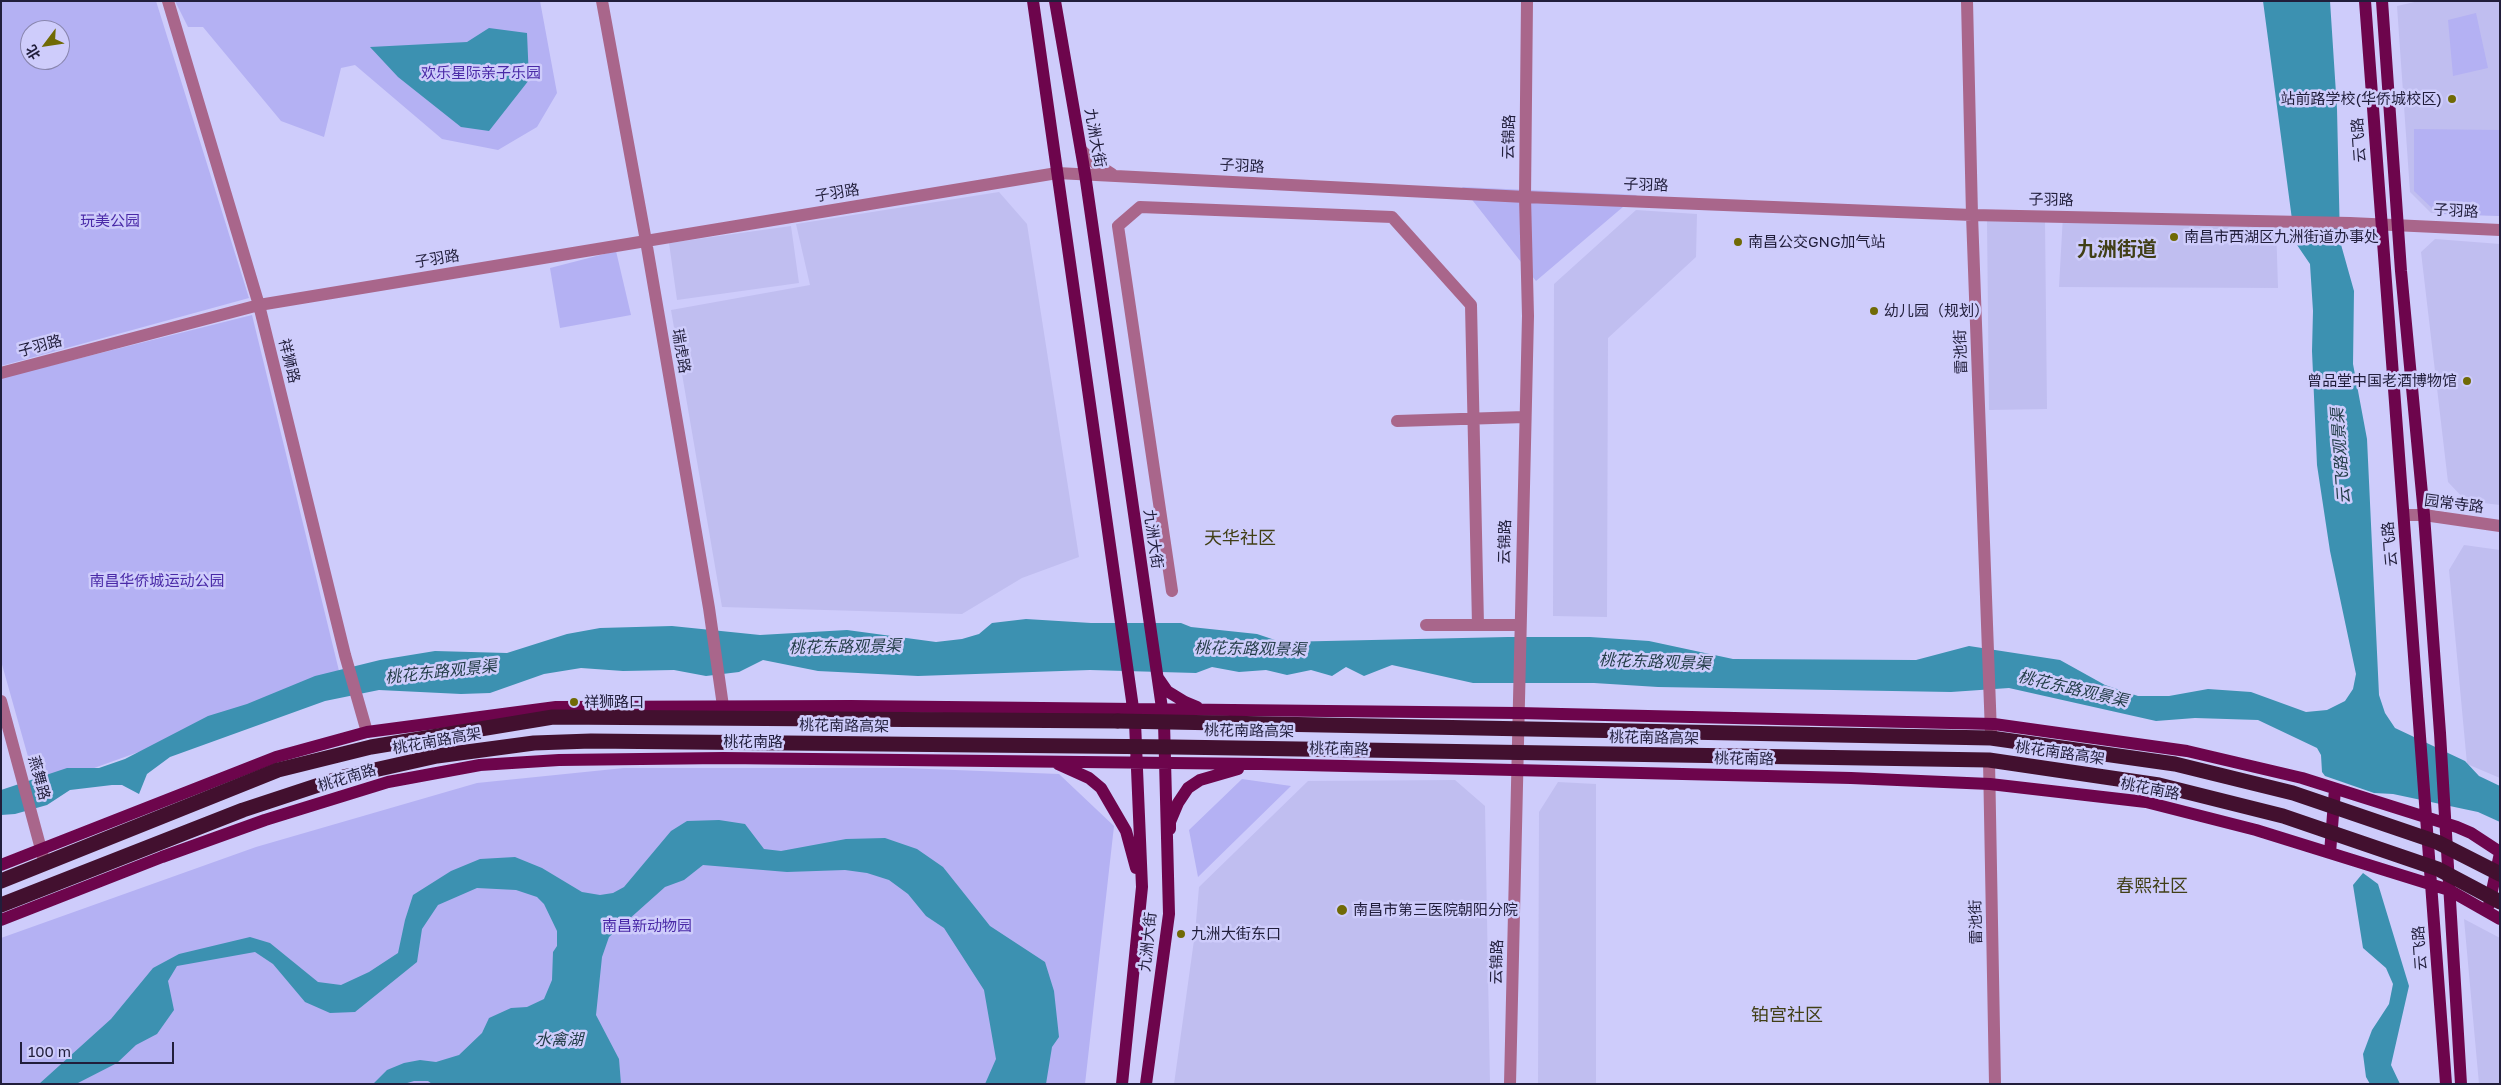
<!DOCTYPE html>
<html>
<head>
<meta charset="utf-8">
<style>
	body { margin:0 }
	#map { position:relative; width:2501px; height:1085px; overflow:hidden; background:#ceccfb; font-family:"Golos Text","Noto Sans SC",sans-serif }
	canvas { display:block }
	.frame { position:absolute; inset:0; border:2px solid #211e3b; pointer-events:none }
	.north { position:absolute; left:20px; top:20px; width:50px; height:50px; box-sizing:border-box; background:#ceccfb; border:1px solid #8986ae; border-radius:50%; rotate:239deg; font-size:14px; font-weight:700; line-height:20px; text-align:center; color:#211e3b }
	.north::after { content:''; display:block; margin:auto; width:18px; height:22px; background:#706a05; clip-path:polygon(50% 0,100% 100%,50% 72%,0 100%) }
	.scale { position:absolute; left:20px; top:1042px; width:154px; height:22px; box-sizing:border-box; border:2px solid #211e3b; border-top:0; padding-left:6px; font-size:15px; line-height:18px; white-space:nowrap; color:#211e3b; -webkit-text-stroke:4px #ceccfb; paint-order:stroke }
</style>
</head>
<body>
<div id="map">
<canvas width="2501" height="1085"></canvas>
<div class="frame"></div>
<div class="north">北</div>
<div class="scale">100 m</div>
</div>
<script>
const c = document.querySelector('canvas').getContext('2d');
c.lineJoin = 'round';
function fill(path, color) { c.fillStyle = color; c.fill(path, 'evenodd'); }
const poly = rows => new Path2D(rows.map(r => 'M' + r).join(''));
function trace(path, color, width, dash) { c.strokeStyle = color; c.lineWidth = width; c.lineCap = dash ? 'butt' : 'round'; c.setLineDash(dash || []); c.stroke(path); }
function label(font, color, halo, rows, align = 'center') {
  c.font = font + ' "Golos Text","Noto Sans SC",sans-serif'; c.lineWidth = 5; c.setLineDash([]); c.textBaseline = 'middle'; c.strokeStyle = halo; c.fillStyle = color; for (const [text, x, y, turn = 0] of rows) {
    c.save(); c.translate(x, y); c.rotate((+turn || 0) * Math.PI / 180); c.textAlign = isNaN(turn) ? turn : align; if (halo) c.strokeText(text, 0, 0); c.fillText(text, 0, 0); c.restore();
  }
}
fill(poly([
	[2419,1,2500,1,2500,216,2431,213,2410,192,2397,6],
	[999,192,1027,224,1079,557,1022,578,962,614,722,607,671,310,810,285,796,224],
	[1636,210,1697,214,1696,257,1608,338,1607,617,1553,616,1554,284],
	[2063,215,2276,224,2278,288,2059,287],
	[1987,221,2045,221,2047,409,1989,410],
	[791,226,799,283,677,300,669,243],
	[2435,239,2500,244,2500,505,2466,501,2448,482,2421,252],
	[2464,545,2500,550,2500,778,2467,764,2449,570],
	[1455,780,1485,806,1490,1084,1174,1084,1195,933,1199,887,1308,781],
	[1558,782,1596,784,1596,1084,1538,1084,1539,812],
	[2464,919,2500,938,2500,1084,2479,1084]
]), '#c0bef0');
fill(poly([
	[1,1,156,1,249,298,1,366],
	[30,30,60,30,60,60,30,60],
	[175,1,540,1,557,93,537,127,498,150,442,139,355,65,341,68,324,137,281,121,203,27,188,27],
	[2476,13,2488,68,2453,76,2448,20],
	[2414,129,2500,130,2500,216,2441,214,2441,210,2434,210,2414,191],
	[1462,187,1637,195,1536,281],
	[616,251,631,315,560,328,550,268],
	[252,315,341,679,72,776,36,785,1,661,1,378],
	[624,768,903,768,1059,774,1114,826,1085,1084,1,1084,1,938,256,847,477,783],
	[1242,779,1291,786,1198,877,1189,830]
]), '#b4b1f3');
fill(poly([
	[2263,1,2330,1,2337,109,2340,241,2354,291,2353,364,2367,439,2379,695,2385,713,2395,728,2465,761,2479,776,2500,786,2500,822,2478,812,2393,794,2374,793,2325,776,2322,772,2321,755,2317,748,2258,720,2195,718,2156,721,2009,688,1951,692,1658,687,1594,683,1473,683,1392,665,1364,676,1346,667,1332,676,1311,670,1287,675,1266,670,1239,672,1212,667,1196,673,1090,670,918,676,818,671,763,660,739,672,706,676,674,670,623,671,581,668,544,674,490,693,461,694,379,690,325,701,170,757,147,774,139,794,122,785,112,785,70,790,47,805,15,814,1,815,1,790,67,768,99,768,125,759,208,716,247,704,315,676,380,660,435,651,507,653,567,634,600,628,672,626,760,635,847,630,936,642,962,639,979,634,992,623,1026,619,1091,623,1181,623,1191,627,1257,634,1281,642,1508,637,1590,637,1649,641,1733,659,1916,660,1969,646,2060,660,2105,685,2138,696,2169,696,2208,689,2251,692,2306,712,2327,710,2345,701,2353,689,2356,674,2330,551,2317,465,2312,351,2313,311,2310,264,2295,242],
	[489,28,527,33,529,80,489,131,461,127,398,77,370,47,467,42],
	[719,820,745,824,764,849,781,851,846,839,885,838,917,849,943,867,990,926,1045,962,1054,991,1059,1037,1052,1047,1046,1084,985,1084,996,1059,984,990,944,928,926,916,908,894,889,880,867,873,845,870,787,872,703,865,684,880,665,887,609,937,602,957,596,1015,619,1059,621,1084,432,1084,428,1081,414,1081,404,1084,373,1084,387,1070,404,1063,420,1060,436,1062,459,1055,482,1033,489,1018,511,1008,527,1007,544,999,552,980,553,952,557,946,557,931,544,904,537,897,516,890,477,888,438,905,422,929,417,962,355,1012,330,1013,305,1002,273,964,255,952,177,966,168,981,174,1010,157,1034,136,1045,117,1063,76,1084,39,1084,111,1019,153,968,179,954,250,937,270,943,318,982,341,985,369,972,398,953,405,920,413,895,451,871,480,859,515,857,542,868,582,892,600,895,613,893,624,887,671,831,687,821],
	[2363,873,2378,884,2409,986,2391,1065,2400,1084,2370,1084,2366,1077,2363,1054,2372,1030,2389,1004,2393,984,2386,968,2363,948,2353,885]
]), '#3c91b1');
trace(poly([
	[168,1,259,305,345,655,367,732],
	[602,1,646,241,709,608,723,706],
	[1967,1,1972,215,1991,733],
	[1081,150,1095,163,1112,174],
	[1,373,259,305,1057,173,1525,197,1972,215,2350,223,2500,230],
	[1397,421,1525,417],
	[2404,515,2424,515,2500,526],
	[1172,591,1118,226,1140,207,1392,217,1471,305,1478,625],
	[1426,625,1519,625],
	[1,701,45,864],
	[1989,760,1995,1084],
	[1510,1084,1528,316,1525,197,1527,1]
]), '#a9668b', 12);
trace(poly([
	[1033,1,1135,722,1142,887,1122,1084],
	[1055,1,1085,174,1164,722,1169,914,1146,1084],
	[2365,1,2446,1084],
	[2382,1,2401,271,2424,515,2440,733,2461,1084],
	[1158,678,1167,691,1185,702,1197,707],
	[1058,764,1089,778,1101,788,1126,831,1136,868],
	[1170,829,1170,822,1178,803,1188,788,1200,780,1238,769],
	[2330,853,2335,789],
	[1,865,276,757,367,732,556,707,851,706,1518,713,1994,724,2187,751,2302,778,2457,827,2471,833,2500,852],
	[2489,905,2500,853],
	[1,920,162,857,265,820,388,782,480,765,559,760,723,758,1261,764,1851,778,1990,784,2146,802,2256,830,2449,890,2500,919]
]), '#6d054c', 12);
trace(poly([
	[1,881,278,770,371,747,553,717,1118,721]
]), '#42102f', 15);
trace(poly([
	[1118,721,1991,738,2175,764,2293,793,2437,842,2500,874],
	[1,905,243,810,343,777,437,756,534,743,591,741,1174,747,1989,760,2159,785,2283,816,2438,869,2500,902]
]), '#42102f', 15);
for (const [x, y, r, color] of [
	[2452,99,5,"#706a05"],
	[2174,237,5,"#706a05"],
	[1738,242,5,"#706a05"],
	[1874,311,5,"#706a05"],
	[2467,381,5,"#706a05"],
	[574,702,5,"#706a05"],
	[1342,910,6,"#706a05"],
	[1181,934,5,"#706a05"]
]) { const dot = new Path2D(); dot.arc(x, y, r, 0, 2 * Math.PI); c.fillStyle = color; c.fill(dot); trace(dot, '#ceccfb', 2); }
label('15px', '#4929a7', '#ceccfb', [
	["欢乐星际亲子乐园",481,73],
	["玩美公园",110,221],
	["南昌华侨城运动公园",157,581],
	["南昌新动物园",647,926]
]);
label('15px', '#211e3b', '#ceccfb', [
	["站前路学校(华侨城校区)",2442,99,"right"],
	["南昌市西湖区九洲街道办事处",2184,237],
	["南昌公交GNG加气站",1748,242],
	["幼儿园（规划）",1884,311],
	["曾品堂中国老酒博物馆",2457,381,"right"],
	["祥狮路口",584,702],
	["南昌市第三医院朝阳分院",1353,910],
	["九洲大街东口",1191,934]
], 'left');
label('15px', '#211e3b', '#ceccfb', [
	["云锦路",1509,137,-89],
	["九洲大街",1095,138,80],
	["云飞路",2359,140,-94],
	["子羽路",1242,166,3],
	["子羽路",1646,185,2],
	["子羽路",837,193,-9],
	["子羽路",2051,200,1],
	["子羽路",2456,211,3],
	["子羽路",437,259,-9],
	["子羽路",40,346,-15],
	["瑞虎路",681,351,80],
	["雷池街",1961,352,-92],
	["祥狮路",289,361,76],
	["园常寺路",2454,504,7],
	["九洲大街",1153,539,82],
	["云锦路",1505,542,-89],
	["云飞路",2390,544,-95],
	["桃花南路高架",844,726,1],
	["桃花南路高架",1249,731,1],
	["桃花南路高架",1654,738,1],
	["桃花南路高架",437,741,-10],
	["桃花南路",753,742],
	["桃花南路",1339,749,1],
	["桃花南路高架",2060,753,8],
	["桃花南路",1744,759,1],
	["燕舞路",39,778,75],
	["桃花南路",347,778,-17],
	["桃花南路",2150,789,11],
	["雷池街",1976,922,-91],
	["九洲大街",1148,942,-84],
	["云飞路",2420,948,-94],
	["云锦路",1497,962,-89]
]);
label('italic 16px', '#243e49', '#ceccfb', [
	["云飞路观景渠",2341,456,-94],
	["桃花东路观景渠",845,647,-1],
	["桃花东路观景渠",1250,649,1],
	["桃花东路观景渠",1655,662,2],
	["桃花东路观景渠",441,672,-6],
	["桃花东路观景渠",2073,689,13],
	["水禽湖",559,1040]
]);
label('18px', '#413f16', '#ceccfb', [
	["天华社区",1240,538],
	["春熙社区",2152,886],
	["铂宫社区",1787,1015]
]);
label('bold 20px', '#413f16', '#ceccfb', [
	["九洲街道",2117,250]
]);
</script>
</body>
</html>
